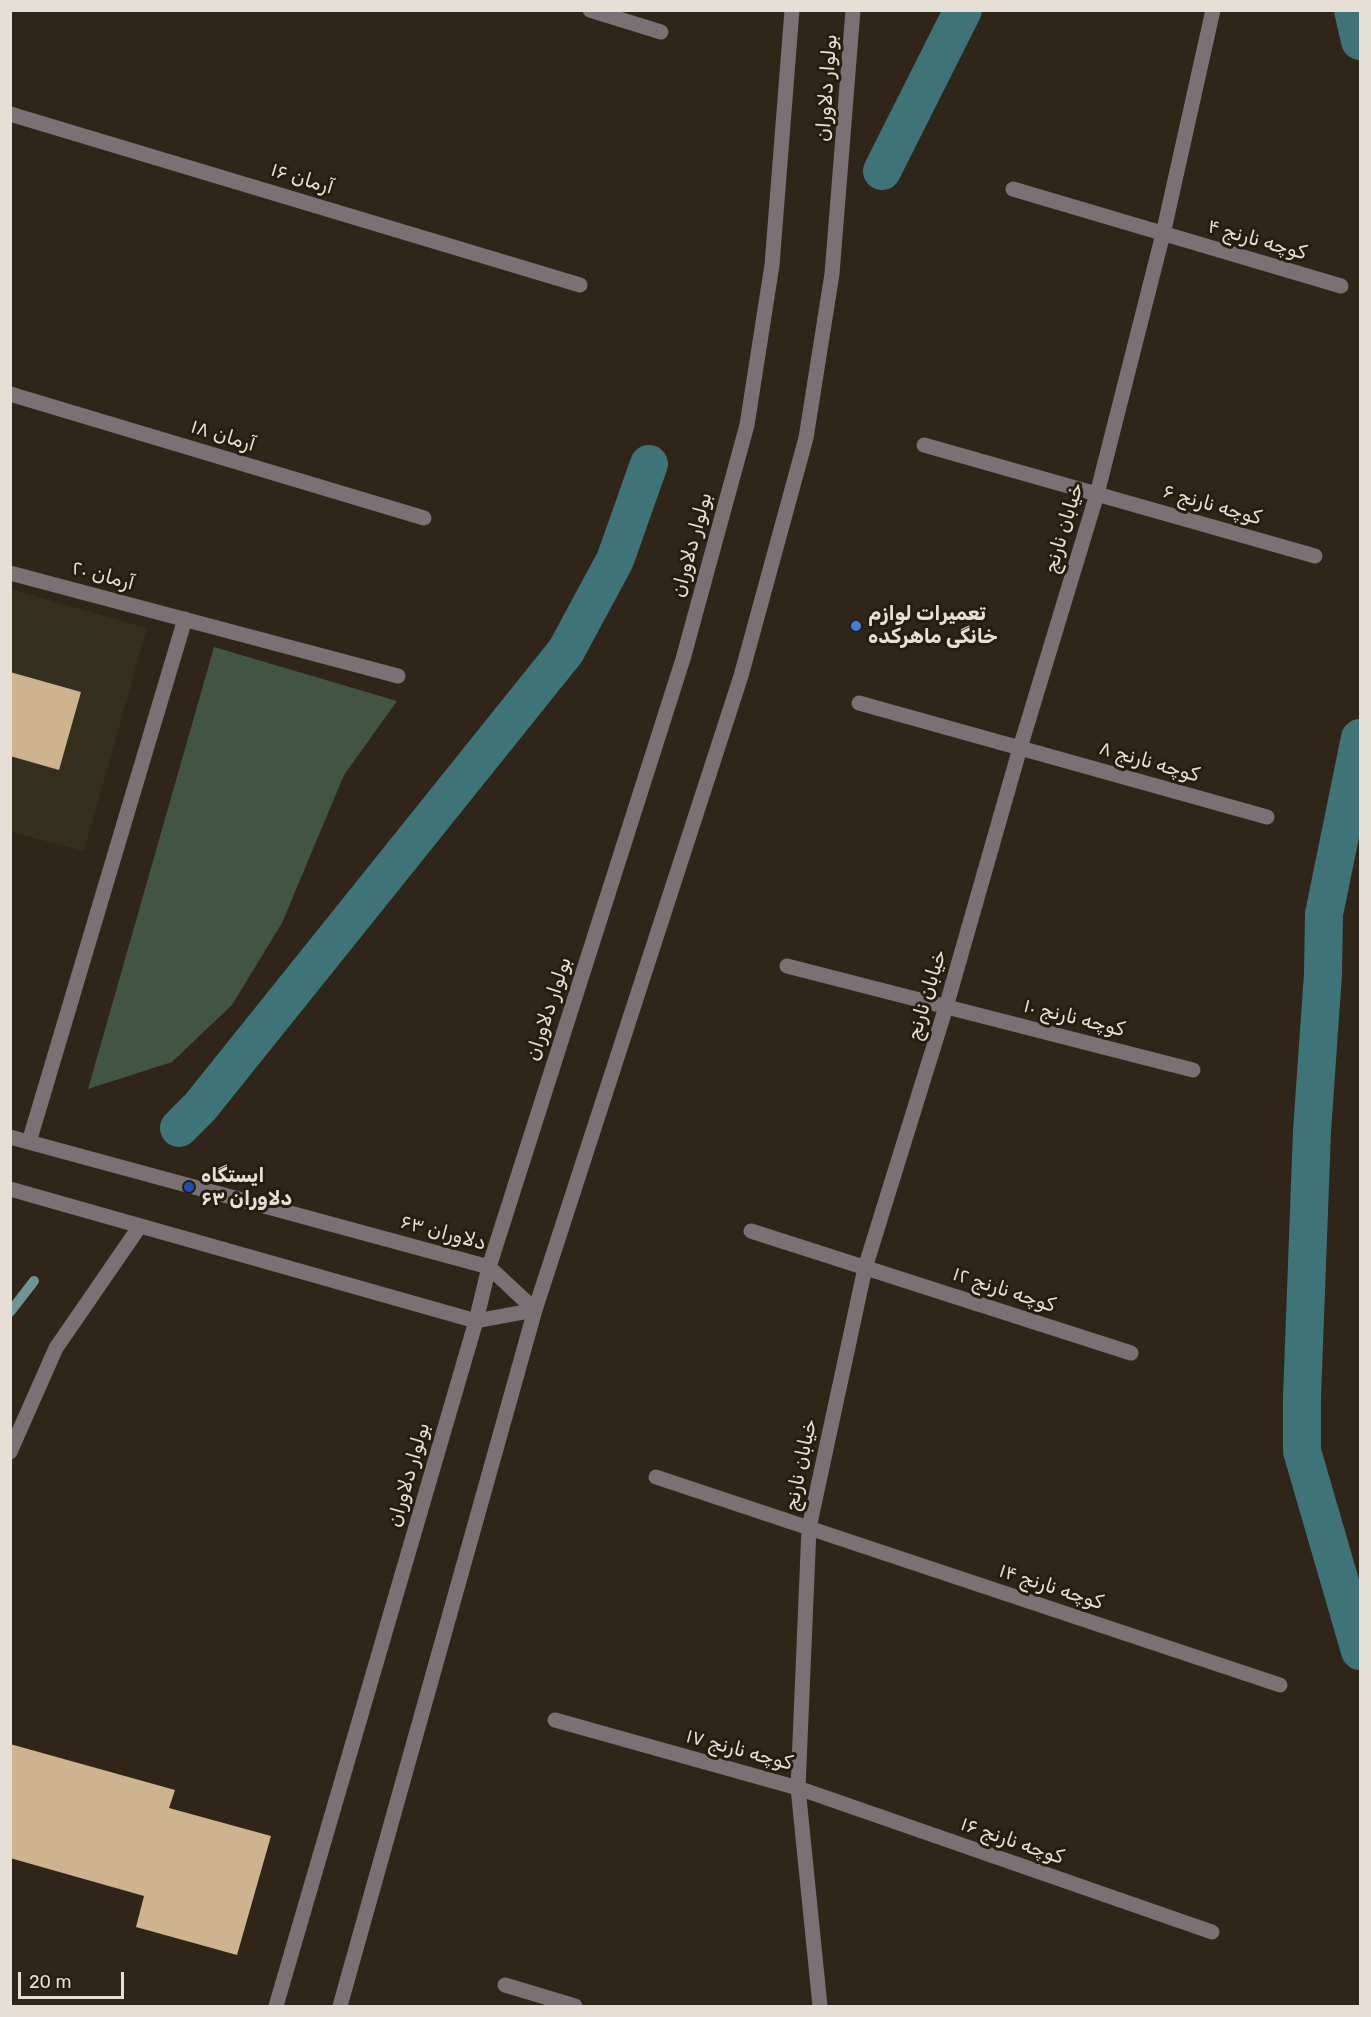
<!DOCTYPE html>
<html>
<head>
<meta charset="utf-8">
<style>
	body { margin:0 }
	#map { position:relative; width:1371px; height:2017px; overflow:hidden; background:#2f2619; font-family:Rubik,sans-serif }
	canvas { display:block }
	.frame { position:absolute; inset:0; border:12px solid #e5dfd6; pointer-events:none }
	.scale { position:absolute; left:18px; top:1972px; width:106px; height:27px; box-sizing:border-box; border:3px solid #e5dfd6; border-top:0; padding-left:8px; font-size:18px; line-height:21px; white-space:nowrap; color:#e5dfd6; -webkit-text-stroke:4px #261d10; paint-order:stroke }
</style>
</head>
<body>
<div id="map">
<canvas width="1371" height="2017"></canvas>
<div class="frame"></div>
<div class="scale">20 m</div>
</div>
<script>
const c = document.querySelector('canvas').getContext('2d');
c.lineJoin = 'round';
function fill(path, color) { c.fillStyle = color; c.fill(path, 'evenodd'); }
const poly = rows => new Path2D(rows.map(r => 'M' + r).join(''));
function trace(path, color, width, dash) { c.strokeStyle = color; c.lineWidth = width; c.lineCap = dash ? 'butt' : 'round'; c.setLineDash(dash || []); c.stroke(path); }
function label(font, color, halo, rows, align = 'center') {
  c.font = font + ' Rubik,"Noto Naskh Arabic",sans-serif'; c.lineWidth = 6; c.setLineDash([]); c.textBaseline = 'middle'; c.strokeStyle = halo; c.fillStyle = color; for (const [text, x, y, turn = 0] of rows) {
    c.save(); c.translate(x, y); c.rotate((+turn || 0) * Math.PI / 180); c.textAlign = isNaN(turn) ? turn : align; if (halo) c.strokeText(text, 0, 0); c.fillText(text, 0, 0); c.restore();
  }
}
fill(poly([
	[10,589,147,628,84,851,11,832]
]), '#352f1d');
fill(poly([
	[214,647,397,701,344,775,282,923,232,1005,172,1062,88,1089]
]), '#425442');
trace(poly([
	[10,1312,34,1281]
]), '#709494', 10);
trace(poly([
	[1353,10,1360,41],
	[882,171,963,10],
	[1360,738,1324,914,1323,974,1312,1131,1302,1397,1302,1451,1360,1651],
	[179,1128,200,1107,566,651,615,560,649,464]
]), '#3e7478', 38);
fill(poly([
	[10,672,81,692,59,770,10,756],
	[10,1744,175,1790,169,1808,271,1836,237,1955,136,1927,144,1896,10,1858]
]), '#cdb38e');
trace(poly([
	[590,10,661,32],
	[10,114,580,285],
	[1013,189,1341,286],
	[10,394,424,518],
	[924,445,1315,556],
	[10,573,398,676],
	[859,703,1267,817],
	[787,966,1193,1070],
	[10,1137,489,1267,535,1310],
	[29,1142,185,619],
	[10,1189,476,1321,535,1310],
	[751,1231,1131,1353],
	[10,1452,56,1348,140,1226],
	[656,1477,1280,1685],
	[555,1720,798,1788,1212,1932],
	[505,1985,575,2006],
	[276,2006,476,1321,489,1267,683,659,747,425,772,265,792,10],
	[340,2006,535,1310,741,676,806,438,832,274,853,10],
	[820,2006,798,1788,809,1528,865,1268,946,1007,1020,748,1097,494,1163,234,1213,10]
]), '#797174', 15);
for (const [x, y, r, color] of [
	[856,626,6,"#3f7fe0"],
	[189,1187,6,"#1a4fb4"]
]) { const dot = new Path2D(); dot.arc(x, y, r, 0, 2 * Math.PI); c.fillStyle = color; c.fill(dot); trace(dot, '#261d10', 2); }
label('20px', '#e5dfd6', '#261d10', [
	["بولوار دلاوران",827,88,-86],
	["آرمان ۱۶",302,179,17],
	["کوچه نارنج ۴",1257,240,16],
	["آرمان ۱۸",223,436,17],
	["کوچه نارنج ۶",1212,505,16],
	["خیابان نارنج",1064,528,-73],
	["بولوار دلاوران",692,545,-75],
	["آرمان ۲۰",103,576,15],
	["کوچه نارنج ۸",1149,762,16],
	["خیابان نارنج",927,995,-73],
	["بولوار دلاوران",549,1009,-72],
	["کوچه نارنج ۱۰",1074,1018,14],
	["دلاوران ۶۳",443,1233,15],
	["کوچه نارنج ۱۲",1004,1290,18],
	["خیابان نارنج",801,1465,-78],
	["بولوار دلاوران",409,1475,-74],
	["کوچه نارنج ۱۴",1051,1587,18],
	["کوچه نارنج ۱۷",739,1750,15],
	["کوچه نارنج ۱۶",1012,1841,19]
]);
label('bold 20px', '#e5dfd6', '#261d10', [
	["تعمیرات لوازم",868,614],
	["خانگی ماهرکده",868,637],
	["ایستگاه",201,1176],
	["دلاوران ۶۳",201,1199]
], 'left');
</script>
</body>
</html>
